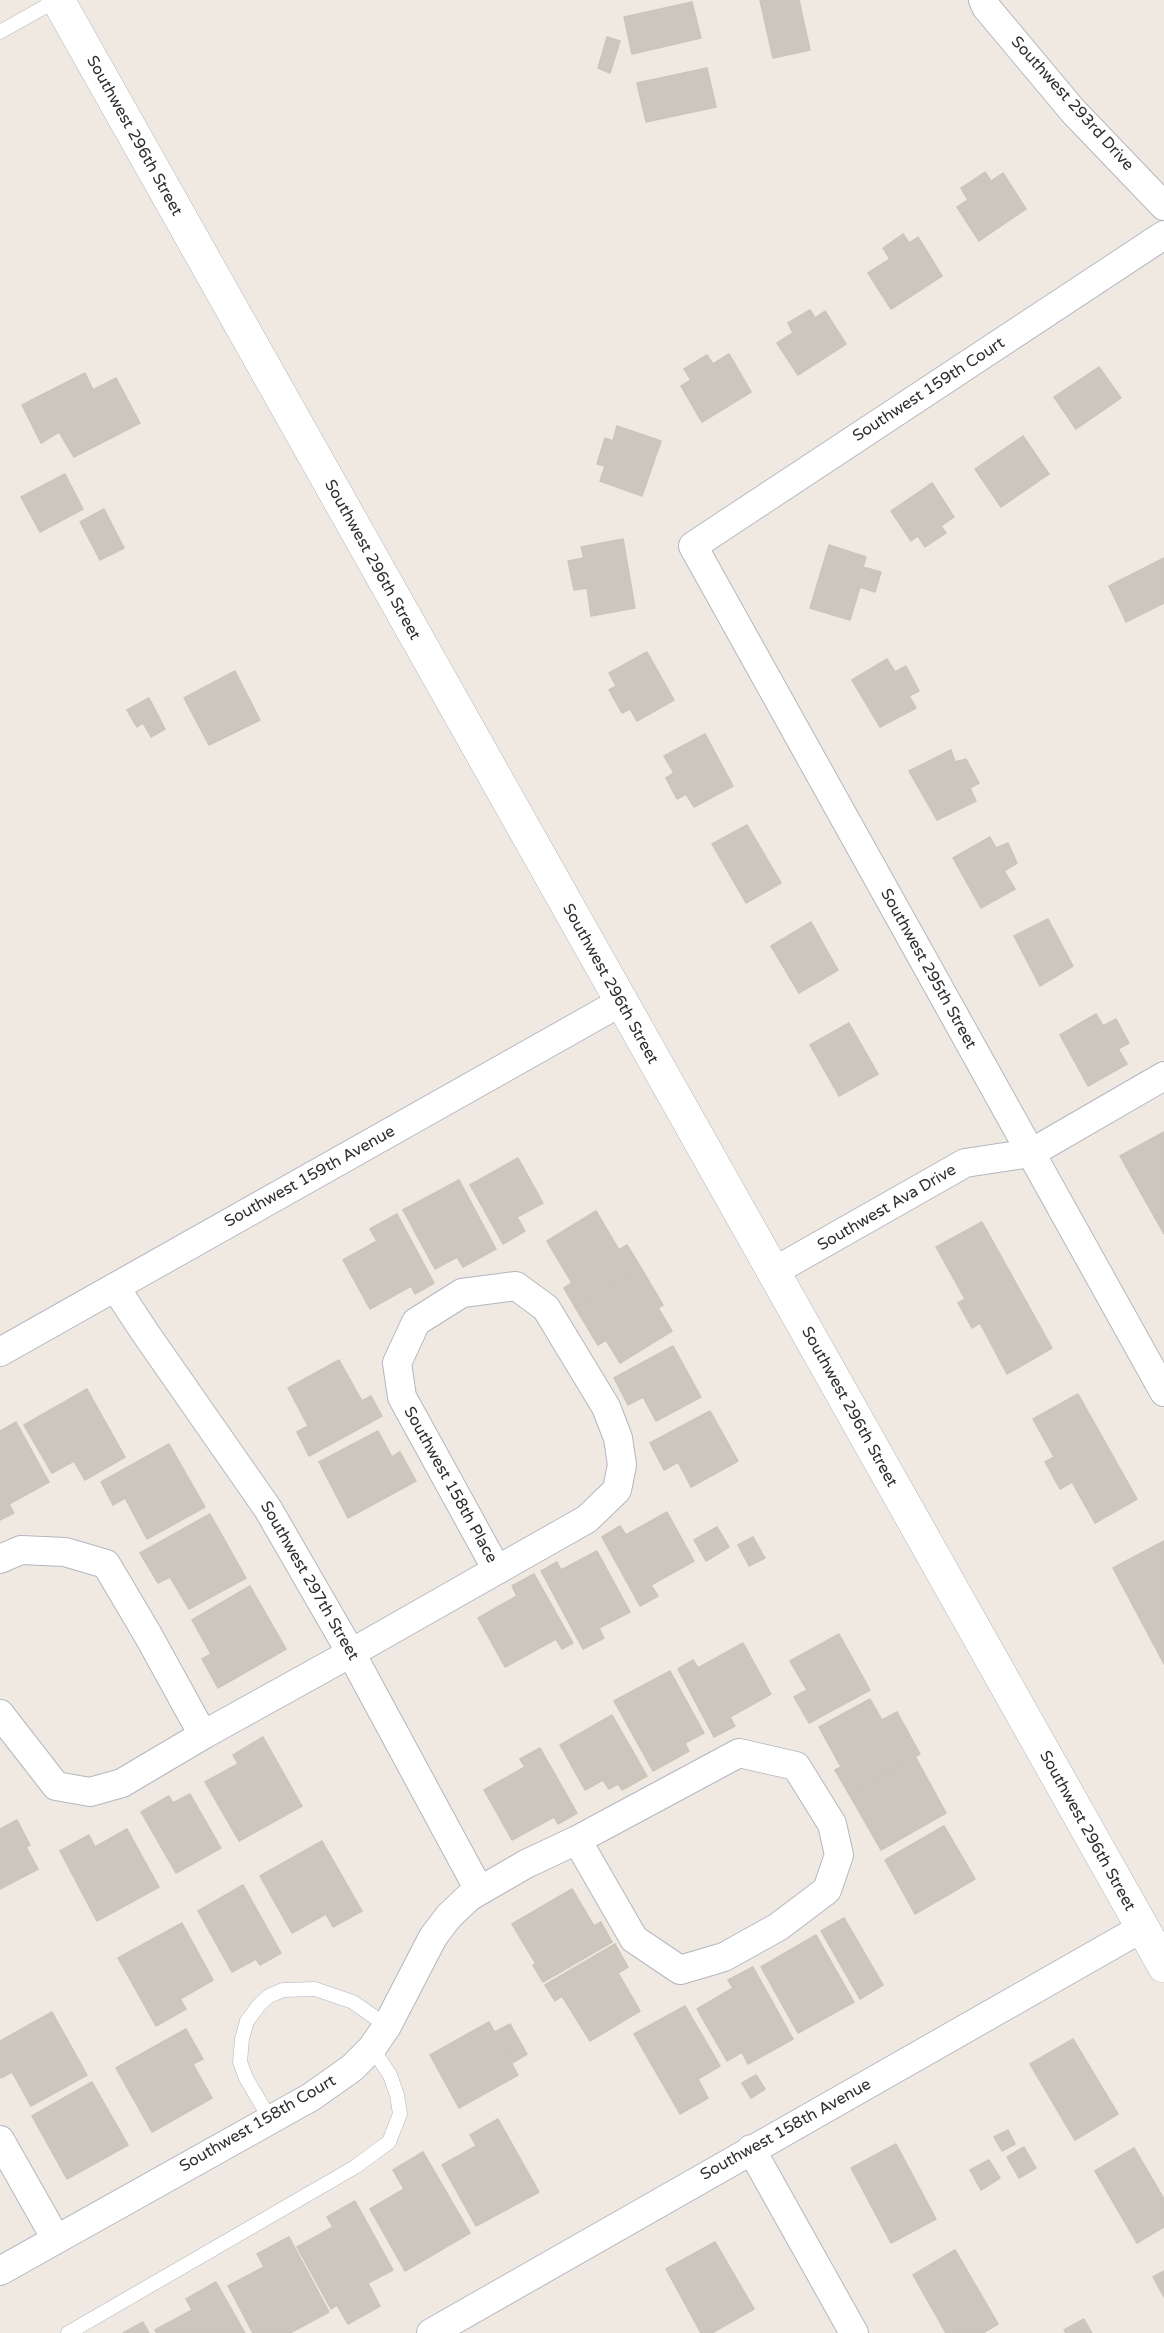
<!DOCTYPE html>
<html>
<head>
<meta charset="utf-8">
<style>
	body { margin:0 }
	canvas { display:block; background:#efe9e1 }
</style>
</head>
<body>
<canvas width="1164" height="2333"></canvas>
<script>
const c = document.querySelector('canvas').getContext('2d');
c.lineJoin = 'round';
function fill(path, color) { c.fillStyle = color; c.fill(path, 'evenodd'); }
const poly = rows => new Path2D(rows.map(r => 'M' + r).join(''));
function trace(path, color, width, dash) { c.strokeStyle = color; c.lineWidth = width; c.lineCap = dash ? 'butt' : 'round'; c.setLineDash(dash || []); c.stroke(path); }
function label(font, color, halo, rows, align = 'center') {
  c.font = font + ' "Varela Round",sans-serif'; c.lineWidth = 4.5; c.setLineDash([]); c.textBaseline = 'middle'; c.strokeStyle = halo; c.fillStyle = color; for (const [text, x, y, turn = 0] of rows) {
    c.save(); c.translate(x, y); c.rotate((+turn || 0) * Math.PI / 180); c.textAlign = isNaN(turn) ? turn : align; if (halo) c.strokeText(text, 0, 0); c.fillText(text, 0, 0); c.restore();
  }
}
const building = poly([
	[760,0,799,0,810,50,773,58,760,0],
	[692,2,701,38,632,54,624,17,692,2],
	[607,37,620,41,610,73,598,68,607,37],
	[707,68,716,107,646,122,637,83,707,68],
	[985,172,991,181,1003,173,1026,209,979,241,957,207,968,200,961,188,985,172],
	[903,234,909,243,918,237,942,276,891,309,868,273,890,259,883,248,903,234],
	[810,310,815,318,825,311,846,344,798,375,777,343,793,333,788,323,810,310],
	[729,354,751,392,702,422,681,386,691,380,684,369,707,355,713,364,729,354],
	[1099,367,1121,398,1076,429,1054,397,1099,367],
	[85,373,93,390,116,378,140,423,74,457,59,432,41,443,22,405,85,373],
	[617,426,661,441,642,496,600,481,605,466,597,464,605,438,613,441,617,426],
	[1023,436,1049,474,1001,507,975,469,1023,436],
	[65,474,83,509,40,532,21,497,65,474],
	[932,483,954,517,941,526,946,533,925,547,918,536,911,541,891,511,932,483],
	[104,509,124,548,100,560,80,522,104,509],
	[623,539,635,608,591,616,587,588,574,590,568,561,584,558,581,547,623,539],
	[829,545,866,557,863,567,881,572,875,592,860,587,850,620,810,608,829,545],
	[1164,558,1164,603,1126,622,1109,586,1164,558],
	[647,652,674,700,637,721,630,709,622,713,609,690,616,686,609,673,647,652],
	[887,659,895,672,906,666,919,691,909,696,916,708,880,727,852,680,887,659],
	[235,671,260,720,209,745,184,698,235,671],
	[149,698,165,729,151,737,143,723,137,727,127,710,149,698],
	[705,734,733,786,694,807,686,794,677,799,666,778,674,773,664,756,705,734],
	[951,750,955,762,966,759,979,783,970,788,976,801,937,820,909,771,951,750],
	[747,825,781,883,746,903,712,844,747,825],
	[990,837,996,848,1008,843,1017,863,1004,871,1015,889,981,908,953,858,990,837],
	[1048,919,1073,966,1040,986,1014,936,1048,919],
	[811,922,838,970,799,993,771,946,811,922],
	[1096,1014,1103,1026,1116,1019,1129,1043,1118,1049,1127,1064,1088,1086,1060,1035,1096,1014],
	[849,1023,878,1074,839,1096,810,1045,849,1023],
	[1164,1132,1164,1234,1120,1156,1164,1132],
	[518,1158,543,1203,517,1217,525,1231,503,1244,470,1185,518,1158],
	[459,1180,496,1249,463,1267,457,1257,435,1269,403,1210,459,1180],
	[596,1211,619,1250,627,1245,641,1268,575,1307,564,1288,572,1283,547,1241,596,1211],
	[397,1214,434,1283,415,1294,411,1286,370,1309,343,1260,377,1241,370,1229,397,1214],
	[982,1222,1052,1348,1007,1374,980,1323,972,1328,958,1303,965,1299,936,1247,982,1222],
	[641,1268,663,1305,658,1308,672,1331,620,1363,606,1340,598,1345,575,1307,641,1268],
	[673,1346,701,1397,656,1421,643,1397,628,1405,614,1378,673,1346],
	[339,1360,362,1401,371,1396,382,1416,309,1456,297,1432,308,1426,288,1388,339,1360],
	[87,1389,125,1457,85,1480,74,1461,52,1473,24,1425,87,1389],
	[1078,1394,1137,1499,1095,1523,1072,1482,1060,1489,1045,1462,1054,1457,1033,1419,1078,1394],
	[710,1411,738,1461,691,1487,678,1462,664,1470,650,1443,710,1411],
	[16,1422,49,1482,9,1504,14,1513,0,1520,0,1431,16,1422],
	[378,1431,392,1457,400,1452,416,1481,348,1518,319,1462,378,1431],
	[169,1444,205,1507,147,1539,125,1498,113,1505,101,1482,169,1444],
	[667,1512,694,1561,651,1585,658,1596,640,1606,602,1537,620,1526,626,1535,667,1512],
	[210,1514,246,1578,189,1609,170,1577,158,1583,140,1553,210,1514],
	[717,1527,729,1547,706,1561,694,1540,717,1527],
	[753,1537,765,1558,749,1566,738,1545,753,1537],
	[1164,1541,1164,1664,1113,1568,1164,1541],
	[597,1551,630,1612,599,1628,604,1638,583,1649,541,1571,557,1562,561,1570,597,1551],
	[534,1574,573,1643,562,1649,556,1639,505,1667,478,1618,517,1596,512,1586,534,1574],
	[250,1586,286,1649,218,1688,202,1659,211,1654,192,1620,250,1586],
	[839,1634,870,1690,809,1723,794,1697,807,1690,790,1661,839,1634],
	[743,1643,771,1694,730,1717,735,1726,714,1737,678,1669,693,1660,698,1668,743,1643],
	[670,1671,704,1733,685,1743,689,1751,653,1771,614,1701,670,1671],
	[870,1699,882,1720,897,1712,920,1754,849,1794,835,1770,841,1767,819,1727,870,1699],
	[612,1715,647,1776,622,1790,618,1784,609,1789,603,1780,585,1790,560,1745,612,1715],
	[263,1737,302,1806,239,1841,205,1782,238,1764,233,1755,263,1737],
	[540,1748,577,1813,558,1824,554,1817,512,1840,484,1790,525,1767,520,1759,540,1748],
	[915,1756,946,1813,881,1850,849,1794,915,1756],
	[190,1794,221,1848,176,1873,141,1812,169,1796,173,1803,190,1794],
	[17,1820,30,1845,26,1847,38,1869,0,1889,0,1829,17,1820],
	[944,1826,975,1879,915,1914,885,1860,944,1826],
	[127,1829,159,1887,97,1921,60,1851,89,1835,95,1847,127,1829],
	[322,1841,362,1911,333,1927,326,1914,292,1933,260,1876,322,1841],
	[243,1885,281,1953,260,1965,256,1959,232,1972,198,1911,243,1885],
	[572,1889,594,1926,601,1922,612,1942,543,1982,533,1965,536,1964,512,1924,572,1889],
	[844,1918,883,1985,860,1999,821,1931,844,1918],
	[182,1923,213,1980,180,1999,186,2009,156,2026,118,1958,182,1923],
	[816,1935,854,2002,798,2033,761,1967,816,1935],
	[615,1944,628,1967,618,1973,640,2011,590,2041,562,1996,555,2001,545,1985,615,1944],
	[753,1967,793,2039,748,2064,742,2052,727,2061,697,2009,733,1988,728,1980,753,1967],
	[685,2006,720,2066,698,2079,708,2098,680,2114,634,2034,685,2006],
	[52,2012,87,2075,31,2106,12,2072,1,2078,0,2076,0,2041,52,2012],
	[489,2022,518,2075,459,2108,430,2055,489,2022],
	[510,2024,527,2054,512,2063,495,2032,510,2024],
	[186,2029,203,2059,193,2064,212,2098,152,2132,116,2068,186,2029],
	[1073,2039,1118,2114,1075,2140,1030,2064,1073,2039],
	[756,2075,765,2089,751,2098,742,2083,756,2075],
	[92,2082,128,2145,67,2179,32,2116,92,2082],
	[498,2119,539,2192,476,2226,442,2165,476,2146,470,2135,498,2119],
	[1008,2130,1015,2144,1002,2151,994,2137,1008,2130],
	[896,2144,936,2219,891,2243,851,2168,896,2144],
	[1024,2147,1036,2168,1019,2178,1007,2157,1024,2147],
	[1134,2148,1164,2199,1164,2227,1137,2243,1095,2171,1134,2148],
	[423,2152,470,2233,405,2271,370,2209,404,2189,393,2170,423,2152],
	[989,2160,1000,2178,981,2190,970,2170,989,2160],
	[355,2201,393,2270,368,2283,380,2306,348,2324,337,2305,331,2309,297,2247,333,2227,327,2217,355,2201],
	[289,2237,329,2312,290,2333,253,2333,228,2286,264,2267,257,2254,289,2237],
	[715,2242,754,2309,712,2333,701,2333,666,2269,715,2242],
	[955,2250,998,2324,983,2333,946,2333,913,2275,955,2250],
	[1164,2271,1164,2297,1153,2277,1164,2271],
	[216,2282,245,2333,157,2333,155,2330,192,2310,186,2299,216,2282],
	[1084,2319,1092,2333,1066,2333,1064,2330,1084,2319],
	[143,2322,149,2333,123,2333,143,2322]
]);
fill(building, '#cbc7bf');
trace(building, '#cbc5ba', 1.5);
const service = poly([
	[0,32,57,0],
	[270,2119,246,2078,240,2062,242,2039,247,2021,259,2005,269,1996,283,1990,315,1989,353,2002,387,2026],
	[68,2333,355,2167,389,2142,400,2114,397,2095,390,2075,372,2048]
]);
const minor = poly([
	[983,0,986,7,1073,111,1164,206],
	[1164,235,693,546,1164,1392],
	[773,1272,965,1163,1031,1153,1164,1076],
	[115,1287,146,1334,268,1509,351,1653,479,1890],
	[0,1352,621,1002],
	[0,1559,21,1550,65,1552,106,1564,148,1635,203,1735],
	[0,1714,56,1786,90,1792,122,1783,203,1735,351,1653,497,1570,587,1519,617,1490,622,1465,618,1438,606,1407,546,1308,516,1286,462,1293,416,1322,397,1363,402,1397,497,1570],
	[0,2140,56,2239],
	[751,2149,854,2333],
	[0,2271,311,2097,352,2068,372,2048,387,2026,433,1937,449,1916,469,1897,526,1864,577,1840,739,1753,796,1766,832,1824,839,1855,827,1890,778,1927,724,1957,680,1970,634,1939,577,1840],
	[431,2333,1142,1928]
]);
const tertiary = poly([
	[58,0,1164,1966]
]);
trace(service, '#b4b7c1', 15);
trace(minor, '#b4b7c1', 30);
trace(tertiary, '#b4b7c1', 34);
trace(service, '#fff', 14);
trace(minor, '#fff', 28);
trace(tertiary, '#fff', 33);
label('16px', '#2e2e2e', '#fff', [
	["Southwest 293rd Drive",1072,104,48],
	["Southwest 296th Street",134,136,61],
	["Southwest 159th Court",929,390,-33],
	["Southwest 296th Street",372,560,61],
	["Southwest 295th Street",928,969,61],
	["Southwest 296th Street",610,984,61],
	["Southwest 159th Avenue",310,1177,-29],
	["Southwest Ava Drive",887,1208,-30],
	["Southwest 296th Street",849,1407,61],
	["Southwest 158th Place",450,1485,61],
	["Southwest 297th Street",309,1581,60],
	["Southwest 296th Street",1087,1831,61],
	["Southwest 158th Court",258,2124,-30],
	["Southwest 158th Avenue",786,2130,-29]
]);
</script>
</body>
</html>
